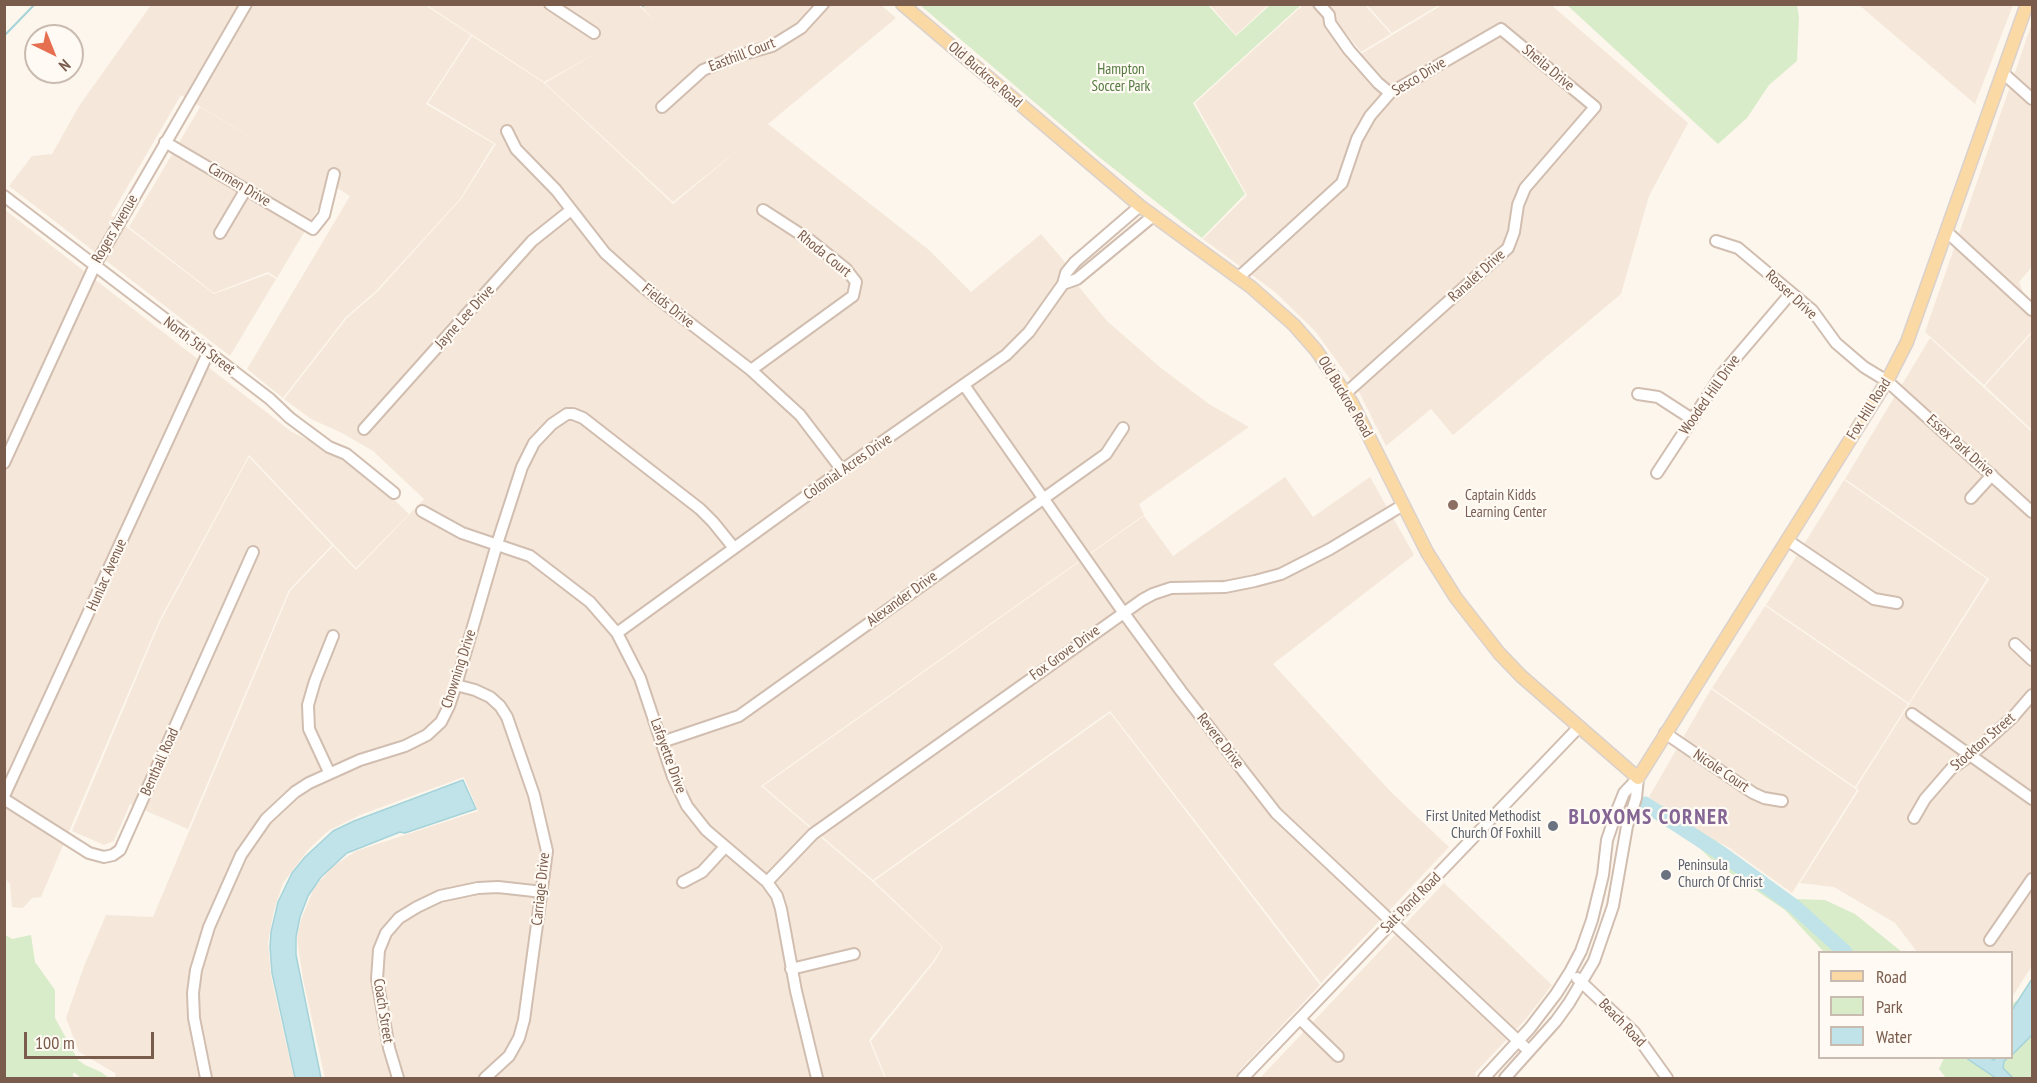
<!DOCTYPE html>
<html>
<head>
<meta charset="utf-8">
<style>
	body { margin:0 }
	#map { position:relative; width:2037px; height:1083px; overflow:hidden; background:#fdf6ec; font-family:"PT Sans Narrow",sans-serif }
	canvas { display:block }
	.frame { position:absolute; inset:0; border:6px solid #7a5c4d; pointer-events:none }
	.legend { position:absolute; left:1818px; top:951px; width:195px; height:108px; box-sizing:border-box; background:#fffaf3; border:2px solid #cabbb1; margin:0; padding:8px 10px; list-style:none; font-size:18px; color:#7a5c4d }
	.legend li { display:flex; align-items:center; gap:12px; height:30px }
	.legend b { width:30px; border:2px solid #cabbb1 }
	.north { position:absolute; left:24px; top:24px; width:60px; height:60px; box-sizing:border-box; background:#fffaf3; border:2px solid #cabbb1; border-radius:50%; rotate:137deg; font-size:16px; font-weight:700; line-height:24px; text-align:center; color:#7a5c4d }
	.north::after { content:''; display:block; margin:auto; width:21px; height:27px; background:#e76f51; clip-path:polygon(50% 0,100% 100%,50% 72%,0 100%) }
	.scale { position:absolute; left:24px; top:1032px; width:130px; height:27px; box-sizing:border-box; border:3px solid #7a5c4d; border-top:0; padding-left:8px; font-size:18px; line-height:21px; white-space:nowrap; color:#7a5c4d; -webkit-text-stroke:4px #fffaf3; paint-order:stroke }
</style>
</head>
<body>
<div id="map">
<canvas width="2037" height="1083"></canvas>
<div class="frame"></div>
<ul class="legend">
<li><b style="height:8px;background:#fbd9a5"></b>Road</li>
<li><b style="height:16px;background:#d8ecc9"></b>Park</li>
<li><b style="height:16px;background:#bfe3e8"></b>Water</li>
</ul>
<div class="north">N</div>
<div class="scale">100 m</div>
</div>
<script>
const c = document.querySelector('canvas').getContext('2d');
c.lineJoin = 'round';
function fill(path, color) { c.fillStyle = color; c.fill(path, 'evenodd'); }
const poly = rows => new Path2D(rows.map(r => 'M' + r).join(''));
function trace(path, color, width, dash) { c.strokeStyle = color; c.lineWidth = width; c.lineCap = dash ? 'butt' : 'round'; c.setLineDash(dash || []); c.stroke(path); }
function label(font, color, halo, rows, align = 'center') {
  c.font = font + ' "PT Sans Narrow",sans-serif'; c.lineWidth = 4.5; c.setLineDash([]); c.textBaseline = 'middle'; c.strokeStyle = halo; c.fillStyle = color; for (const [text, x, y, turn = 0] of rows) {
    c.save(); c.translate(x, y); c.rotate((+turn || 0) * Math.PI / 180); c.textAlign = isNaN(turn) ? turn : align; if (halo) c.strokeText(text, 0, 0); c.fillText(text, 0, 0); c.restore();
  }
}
fill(poly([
	[1550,4,1688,123,1649,196,1621,294,1453,435,1431,409,1386,446,1358,390,1315,331,1275,292,1203,239,1247,195,1195,103,1303,5,1314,5,1327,19,1330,17,1361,54,1442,5],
	[151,5,425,5,471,35,426,104,494,144,460,199,376,291,346,317,283,398,247,369,350,196,332,185,277,278,268,272,214,293,129,227,200,107,266,146,181,95,111,215,214,294,268,274,276,279,230,356,9,186,32,156,52,154,79,106],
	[427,5,638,5,655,21,640,5,881,5,896,18,768,124,929,250,971,292,1041,234,1064,261,1079,287,1107,321,1161,368,1209,404,1249,427,1139,504,1144,515,761,786,873,882,942,947,934,960,869,1040,885,1078,325,1078,303,979,297,938,301,920,314,888,332,867,356,851,478,811,464,777,360,815,328,831,308,850,283,883,274,910,268,942,271,976,294,1078,116,1078,115,1073,79,1052,66,1018,84,966,106,915,153,917,290,591,333,546,356,570,424,499,373,451,342,433,311,419,284,399,347,318,377,292,461,199,496,144,428,103,472,36,544,83,673,204,743,146,673,202,545,83,600,51,544,82],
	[1210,5,1268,5,1236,35],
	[1315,5,1365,5,1391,34,1361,52,1331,15],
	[1367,5,1439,5,1392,33],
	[1859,5,2013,5,1975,104],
	[2032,23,2032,267,2019,282,2032,315,2032,331,1984,385,1925,332],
	[4,209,292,432,340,455,377,483,409,514,356,568,249,455,159,621,41,897,32,898,23,908,12,907,10,884,4,877],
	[2032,333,2032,430,1985,386],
	[1930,338,2032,432,2032,966,2012,997,2012,952,1917,952,1895,923,1834,887,1800,883,1859,790,1856,788,1989,579,1845,479],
	[249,457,332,545,289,590,188,829,130,804,114,841,104,845,72,831,160,622],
	[1285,477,1313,517,1370,477,1414,555,1273,664,1391,792,1449,847,1321,983,1110,711,873,880,763,786,1144,516,1173,556],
	[1844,480,1987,579,1909,703,1766,605],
	[1765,606,1908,704,1855,787,1712,688],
	[1711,689,1857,790,1792,893,1728,847,1679,822,1649,797],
	[1110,713,1320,985,1239,1071,1247,1078,886,1078,871,1041,935,961,943,947,874,881],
	[1444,883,1552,985,1526,1019,1475,1073,1477,1078,1260,1078]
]), '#f5e8da');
fill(poly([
	[920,5,1208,5,1236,36,1270,5,1301,5,1193,103,1245,194,1202,238,1099,157],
	[1567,5,1797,5,1799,17,1797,61,1769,85,1747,118,1718,144],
	[1649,801,1663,806,1674,817,1715,840,1795,899,1825,900,1855,914,1902,952,1824,952,1785,910,1714,862,1686,835,1647,811],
	[4,934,12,939,31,935,35,962,55,990,55,1018,78,1060,85,1065,101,1072,109,1078,81,1078,75,1073,73,1073,73,1076,75,1078,5,1078],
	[2032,979,2032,1078,2013,1078,1990,1058,2012,1058,2012,1004,2019,999],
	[1944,1058,1966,1058,1996,1078,1946,1078,1939,1069]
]), '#d8ecc9');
const water = poly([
	[463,780,476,809,405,833,400,832,347,853,321,877,308,896,300,917,296,937,296,955,321,1078,295,1078,272,973,270,947,271,932,278,902,292,873,305,857,333,831,354,821,463,780],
	[2032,979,2032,1035,2012,1055,2012,1010,2032,979],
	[1966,1058,1990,1058,1994,1060,1996,1058,2008,1058,2004,1061,2003,1068,2013,1078,1996,1078,1966,1058]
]);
fill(water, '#bfe3e8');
trace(water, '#a5d3da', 1.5);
trace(poly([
	[642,4,643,6],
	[4,36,35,4]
]), '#a5d3da', 2);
trace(poly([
	[1645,804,1725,856,1795,907,1845,952]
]), '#bfe3e8', 15);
const minor = poly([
	[550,4,594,33],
	[1319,4,1329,15,1330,23,1349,50,1378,83,1390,93],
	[2003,73,2032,99],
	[662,107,703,70,737,56,772,46,801,28,823,4],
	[507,131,516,149,556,190,605,253,643,287,751,370,800,415,842,470],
	[165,142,313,229,324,215,334,174],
	[4,196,270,399,290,418,329,447,346,454,394,493],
	[1947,232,2032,310],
	[220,233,246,189],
	[1716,241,1738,248,1812,310,1836,343,1864,367,1887,381,2032,512],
	[1239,277,1342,183,1357,139,1370,116,1390,93,1501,29,1595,107,1525,188,1518,205,1514,232,1508,248,1346,393],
	[1063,284,1077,279,1153,216],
	[751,370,853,296,856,282,846,269,811,241,763,210],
	[964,385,1123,612,1181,691,1276,813,1529,1051],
	[1638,394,1658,397,1692,419],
	[364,429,532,241,571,210],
	[4,463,95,265,246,4],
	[1657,473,1722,374,1791,293],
	[1971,498,1992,475],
	[422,511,462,533,530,556,590,602,617,633,640,678,673,777,687,806,706,830,767,882,777,896,781,909,796,991,817,1078],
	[1787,540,1874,599,1897,603],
	[617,633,842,470,1006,355,1029,332,1063,284,1066,273,1075,262,1140,206],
	[2015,644,2032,660],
	[456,685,475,690,490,697,500,706,507,717,534,795,547,851,524,1020,519,1038,509,1056,485,1078],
	[1912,714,2032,799],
	[1665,733,1753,793,1764,798,1782,801],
	[662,742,739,716,1106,454,1123,428],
	[329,772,309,729,308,705,315,681,333,636],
	[4,796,208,353],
	[4,799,89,853,104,857,113,855,120,850,253,552],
	[1914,818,1925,799,1951,769,1971,755,2013,717,2032,695],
	[683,882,702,872,725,847],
	[767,882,813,834,1142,600,1153,594,1171,588,1225,587,1255,581,1281,574,1330,549,1403,505],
	[1990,940,2032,879],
	[791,969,854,954],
	[1577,978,1634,1032,1667,1078],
	[1300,1019,1338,1056],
	[206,1078,194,1018,193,993,196,970,209,927,241,855,266,819,295,792,309,783,360,760,405,746,427,735,441,722,449,706,456,685,497,544,522,467,534,443,552,424,567,414,573,414,583,418,700,509,713,522,734,548],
	[398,1078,389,1048,377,979,379,950,386,933,399,918,417,907,440,896,478,888,498,887,543,892],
	[1243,1078,1579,727],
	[1484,1078,1530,1028,1556,994,1570,972,1581,951,1592,920,1603,875,1607,840,1618,808,1624,793,1638,778],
	[1505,1078,1556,1021,1569,1003,1594,961,1613,906,1627,826,1636,798,1638,778]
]);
const major = poly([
	[902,4,1140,206,1251,287,1294,325,1316,350,1352,403,1427,552,1456,598,1499,653,1521,676,1638,778,1887,381,1907,342,2027,4]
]);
trace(minor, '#d1beb0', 14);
trace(major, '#dad1cd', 15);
trace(minor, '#fff', 10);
trace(major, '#fbd9a5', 12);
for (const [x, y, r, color] of [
	[1453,505,6,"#8d6e63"],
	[1553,826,6,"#6b7280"],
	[1666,875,6,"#6b7280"]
]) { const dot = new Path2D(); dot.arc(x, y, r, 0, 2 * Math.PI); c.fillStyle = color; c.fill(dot); trace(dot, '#fffaf3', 2); }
label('15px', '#7a5c4d', '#fffaf3', [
	["Easthill Court",742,55,-21],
	["Sheila Drive",1548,68,40],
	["Old Buckroe Road",985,75,41],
	["Sesco Drive",1419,77,-31],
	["Carmen Drive",239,185,31],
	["Rogers Avenue",115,229,-60],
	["Rhoda Court",824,254,39],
	["Ranalet Drive",1477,276,-42],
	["Rosser Drive",1791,295,43],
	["Fields Drive",668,306,38],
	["Jayne Lee Drive",465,317,-48],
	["North 5th Street",199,346,37],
	["Wooded Hill Drive",1710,395,-55],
	["Old Buckroe Road",1345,397,59],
	["Fox Hill Road",1869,409,-58],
	["Essex Park Drive",1960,446,42],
	["Colonial Acres Drive",848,467,-35],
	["Hunlac Avenue",107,575,-66],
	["Alexander Drive",902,599,-36],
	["Fox Grove Drive",1065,653,-36],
	["Chowning Drive",459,669,-72],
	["Revere Drive",1220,741,52],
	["Stockton Street",1983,742,-41],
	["Lafayette Drive",668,756,70],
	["Benthall Road",160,762,-66],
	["Nicole Court",1721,771,34],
	["Carriage Drive",541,889,-84],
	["Salt Pond Road",1411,903,-45],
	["Coach Street",383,1011,81],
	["Beach Road",1622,1023,46]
]);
label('15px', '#537a41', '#fffaf3', [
	["Hampton",1121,70],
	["Soccer Park",1121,87]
]);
label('15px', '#785e54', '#fffaf3', [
	["Captain Kidds",1465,496],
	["Learning Center",1465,513]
], 'left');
label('15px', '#5b616d', '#fffaf3', [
	["First United Methodist",1541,817],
	["Church Of Foxhill",1541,834],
	["Peninsula",1678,866,"left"],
	["Church Of Christ",1678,883,"left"]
], 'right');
c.letterSpacing = '1.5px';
label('bold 21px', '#846695', '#fffaf3', [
	["BLOXOMS CORNER",1649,818]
]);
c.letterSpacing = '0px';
</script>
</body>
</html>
